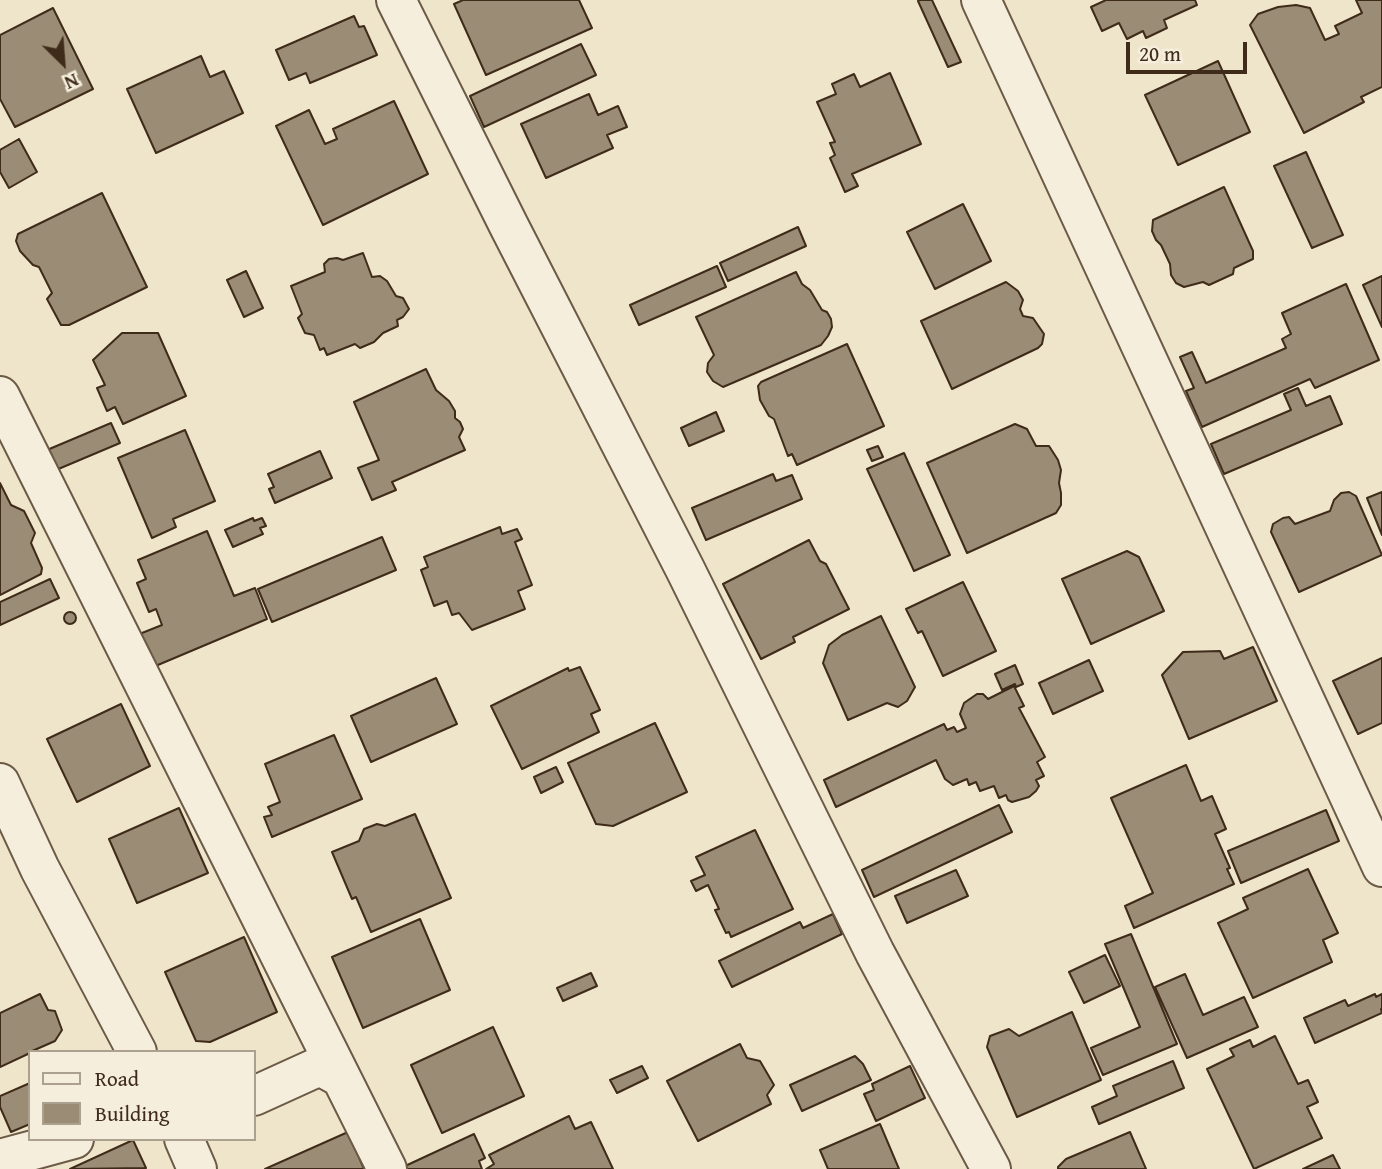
<!DOCTYPE html>
<html>
<head>
<meta charset="utf-8">
<style>
	body { margin:0 }
	#map { position:relative; width:1382px; height:1169px; overflow:hidden; background:#efe5ca; font-family:"Gentium Book Plus",serif }
	canvas { display:block }
	.legend { position:absolute; left:28px; top:1050px; width:228px; height:91px; box-sizing:border-box; background:#f5eedd; border:2px solid #aca08f; margin:0; padding:9px 12px; list-style:none; font-size:21px; color:#3f2b19 }
	.legend li { display:flex; align-items:center; gap:14px; height:35px }
	.legend b { width:35px; border:2px solid #aca08f }
	.north { position:absolute; left:28px; top:28px; width:70px; height:70px; -webkit-text-stroke:5px #f5eedd; paint-order:stroke; rotate:155deg; font-size:19px; font-weight:700; line-height:28px; text-align:center; color:#3f2b19 }
	.north::after { content:''; display:block; margin:auto; width:24px; height:32px; background:#3f2b19; clip-path:polygon(50% 0,100% 100%,50% 72%,0 100%) }
	.scale { position:absolute; left:1126px; top:42px; width:121px; height:32px; box-sizing:border-box; border:4px solid #3f2b19; border-top:0; padding-left:9px; font-size:21px; line-height:24px; white-space:nowrap; color:#3f2b19; -webkit-text-stroke:5px #f5eedd; paint-order:stroke }
</style>
</head>
<body>
<div id="map">
<canvas width="1382" height="1169"></canvas>
<ul class="legend">
<li><b style="height:9px;background:#f5eedd"></b>Road</li>
<li><b style="height:19px;background:#9b8c75"></b>Building</li>
</ul>
<div class="north">N</div>
<div class="scale">20 m</div>
</div>
<script>
const c = document.querySelector('canvas').getContext('2d');
c.lineJoin = 'round';
function fill(path, color) { c.fillStyle = color; c.fill(path, 'evenodd'); }
const poly = rows => new Path2D(rows.map(r => 'M' + r).join(''));
function trace(path, color, width, dash) { c.strokeStyle = color; c.lineWidth = width; c.lineCap = dash ? 'butt' : 'round'; c.setLineDash(dash || []); c.stroke(path); }
const building = poly([
	[463,0,579,0,592,28,486,75,454,4,463,0],
	[920,0,932,0,961,62,948,67,918,1,920,0],
	[1106,0,1195,0,1197,5,1164,20,1167,28,1146,38,1143,31,1127,39,1119,23,1102,31,1091,7,1106,0],
	[1356,0,1382,0,1382,87,1361,97,1364,102,1304,133,1250,25,1258,14,1278,7,1296,5,1310,8,1325,40,1339,34,1335,26,1362,13,1356,0],
	[53,8,93,89,15,127,0,99,0,35,53,8],
	[354,16,359,27,364,26,377,55,310,83,306,73,289,80,276,50,354,16],
	[581,44,596,75,484,127,470,96,581,44],
	[201,56,210,77,224,71,243,113,156,153,127,89,201,56],
	[1218,61,1250,132,1178,165,1145,95,1218,61],
	[890,73,921,144,852,174,858,186,845,192,830,158,835,155,830,143,835,142,817,102,836,94,832,84,854,74,860,87,890,73],
	[589,94,598,115,618,106,627,127,607,135,613,148,546,178,521,124,589,94],
	[394,101,428,174,323,225,276,126,309,110,325,144,337,139,333,129,394,101],
	[19,139,37,172,9,188,0,172,0,150,19,139],
	[1306,152,1343,235,1312,248,1274,166,1306,152],
	[1224,187,1253,251,1253,259,1234,268,1233,274,1209,285,1203,282,1184,287,1176,283,1171,275,1170,264,1161,245,1156,240,1152,231,1153,220,1224,187],
	[102,193,147,287,69,325,61,325,47,299,52,293,39,267,33,265,20,251,16,241,18,234,102,193],
	[963,204,991,261,935,289,907,232,963,204],
	[798,227,806,246,728,281,720,263,798,227],
	[363,253,372,277,380,276,387,281,396,296,403,298,409,309,403,317,397,320,398,326,383,333,374,342,360,348,355,344,327,355,324,348,320,350,314,335,305,333,298,318,302,314,291,286,325,272,324,264,329,259,337,258,343,260,363,253],
	[717,266,726,287,639,325,630,305,717,266],
	[246,271,263,308,244,317,227,280,246,271],
	[796,272,802,284,810,290,822,310,827,312,831,319,832,327,828,336,821,345,723,387,713,381,707,372,708,363,714,355,696,317,796,272],
	[1382,276,1382,327,1363,285,1382,276],
	[1006,282,1018,291,1023,300,1020,309,1023,316,1033,318,1044,334,1042,344,1038,348,952,389,921,321,1006,282],
	[1346,284,1379,360,1315,388,1310,379,1202,427,1186,391,1194,388,1180,357,1192,352,1206,383,1286,348,1282,339,1291,334,1282,313,1346,284],
	[122,333,158,333,186,396,123,424,115,407,107,411,97,388,105,385,93,360,122,333],
	[847,344,884,426,797,465,792,454,788,456,774,419,769,416,760,400,758,386,761,382,847,344],
	[426,369,436,390,449,401,455,411,455,418,460,422,463,429,459,437,465,450,392,482,396,490,372,500,358,468,379,460,354,402,426,369],
	[1298,388,1306,406,1330,396,1342,424,1224,474,1211,444,1291,410,1284,394,1298,388],
	[716,412,724,431,689,446,681,428,716,412],
	[111,423,120,443,56,470,47,450,111,423],
	[1015,424,1027,429,1036,446,1049,446,1058,460,1061,470,1059,483,1061,493,1061,505,1056,513,967,553,927,463,1015,424],
	[185,430,215,501,173,519,176,527,152,538,118,458,185,430],
	[878,446,883,457,872,461,867,450,878,446],
	[320,451,332,478,275,503,269,489,274,487,268,474,320,451],
	[904,453,950,555,914,571,867,469,904,453],
	[773,474,776,481,792,475,802,499,706,540,692,508,773,474],
	[0,483,11,505,24,511,35,533,31,543,42,568,41,574,0,595,0,483],
	[1349,492,1356,496,1382,555,1299,592,1271,532,1273,524,1283,518,1289,517,1295,524,1330,511,1334,500,1341,493,1349,492],
	[1382,492,1382,535,1367,498,1382,492],
	[253,518,254,521,262,518,266,526,260,528,263,534,233,547,225,530,253,518],
	[500,527,502,534,517,529,522,539,515,542,532,585,518,591,525,609,472,630,459,613,452,615,447,601,434,606,421,570,428,567,424,557,500,527],
	[207,531,234,596,255,588,267,619,146,670,132,637,162,625,156,609,149,612,137,583,146,579,138,560,207,531],
	[382,537,396,570,272,622,258,589,382,537],
	[809,540,820,561,826,564,849,609,793,637,795,642,761,659,723,584,809,540],
	[1127,551,1139,557,1164,611,1091,644,1062,579,1127,551],
	[50,579,59,598,0,625,0,602,50,579],
	[963,582,996,651,943,676,922,631,918,633,906,609,963,582],
	'64 618a6 6 0 1 1 12 0a6 6 0 1 1-12 0Z',
	[881,616,915,687,907,701,898,707,887,703,848,720,823,663,829,645,842,635,881,616],
	[1253,647,1277,701,1189,739,1162,675,1183,652,1220,651,1224,659,1253,647],
	[1382,658,1382,723,1358,734,1333,681,1382,658],
	[1089,660,1103,691,1053,714,1039,683,1089,660],
	[1015,665,1023,684,1016,687,1015,684,1002,690,995,674,1015,665],
	[580,667,600,710,591,714,599,732,522,769,491,706,568,668,569,671,580,667],
	[436,678,457,724,371,762,351,716,436,678],
	[1014,686,1024,706,1019,708,1045,757,1037,762,1044,776,1036,780,1039,786,1036,791,1029,797,1012,802,1008,800,1006,795,999,798,994,786,980,791,976,782,969,785,967,779,953,785,945,779,936,760,836,807,824,780,944,724,947,730,954,727,957,732,966,728,960,714,964,703,977,694,983,694,988,699,1014,686],
	[121,704,150,766,77,802,47,739,121,704],
	[655,723,687,792,613,826,596,824,568,763,655,723],
	[334,735,362,799,272,837,264,817,272,815,268,807,280,802,265,764,334,735],
	[1186,765,1201,801,1212,796,1226,829,1215,834,1230,868,1227,869,1234,884,1134,928,1125,906,1153,893,1111,798,1186,765],
	[556,767,563,782,541,793,534,777,556,767],
	[999,805,1012,832,874,897,862,870,999,805],
	[179,808,208,873,137,903,109,839,179,808],
	[1326,810,1339,841,1241,883,1228,851,1326,810],
	[415,814,451,898,371,932,356,897,352,899,332,852,359,841,364,829,377,824,385,826,415,814],
	[755,830,793,909,731,937,729,932,726,933,715,910,719,909,708,885,696,891,691,881,705,875,696,857,755,830],
	[1308,869,1338,933,1323,940,1332,962,1253,998,1218,923,1248,909,1243,898,1308,869],
	[956,870,968,896,907,923,895,896,956,870],
	[833,914,842,934,732,987,719,961,800,922,803,928,833,914],
	[420,919,450,990,363,1028,332,957,420,919],
	[1131,934,1177,1044,1103,1075,1091,1048,1140,1027,1105,944,1131,934],
	[244,937,277,1012,210,1042,196,1041,165,972,244,937],
	[1105,955,1120,986,1084,1003,1069,972,1105,955],
	[591,973,597,986,563,1001,557,988,591,973],
	[1185,974,1203,1015,1244,997,1258,1027,1187,1058,1155,987,1185,974],
	[40,994,48,1010,55,1011,62,1030,55,1041,30,1052,30,1053,0,1067,0,1013,40,994],
	[1375,994,1376,997,1382,994,1382,1009,1381,1009,1382,1013,1315,1043,1304,1018,1345,1000,1348,1006,1375,994],
	[1072,1012,1101,1080,1017,1117,987,1047,990,1036,1009,1029,1019,1036,1072,1012],
	[493,1027,524,1096,442,1133,411,1065,493,1027],
	[1275,1036,1298,1084,1308,1080,1318,1102,1307,1107,1322,1138,1254,1169,1207,1069,1234,1056,1230,1049,1250,1040,1253,1047,1275,1036],
	[740,1044,747,1058,760,1061,774,1085,767,1095,771,1104,698,1141,667,1081,740,1044],
	[855,1056,863,1064,871,1080,802,1111,790,1085,855,1056],
	[1173,1061,1184,1088,1099,1124,1092,1107,1117,1096,1113,1086,1173,1061],
	[642,1066,648,1078,617,1093,610,1080,642,1066],
	[910,1066,925,1098,876,1121,864,1094,874,1090,872,1084,910,1066],
	[30,1083,30,1124,11,1132,0,1107,0,1096,30,1083],
	[569,1116,575,1129,591,1122,613,1169,486,1169,494,1164,489,1155,569,1116],
	[880,1124,899,1169,828,1169,820,1150,880,1124],
	[348,1132,364,1169,265,1169,348,1132],
	[1130,1132,1146,1169,1058,1169,1058,1167,1066,1159,1130,1132],
	[474,1134,485,1158,479,1161,482,1169,404,1169,403,1167,474,1134],
	[133,1140,146,1168,70,1169,133,1140],
	[1333,1155,1340,1169,1303,1169,1333,1155]
]);
fill(building, '#9b8c75');
trace(building, '#3f2b19', 2);
const minor = poly([
	[396,0,509,226,685,569,875,953,991,1169],
	[981,0,1382,867],
	[0,396,387,1169],
	[0,783,40,869,137,1052],
	[254,1096,320,1066,340,1077],
	[184,1139,197,1169],
	[0,1159,74,1139]
]);
trace(minor, '#6b5a45', 42);
trace(minor, '#f5eedd', 38);
</script>
</body>
</html>
